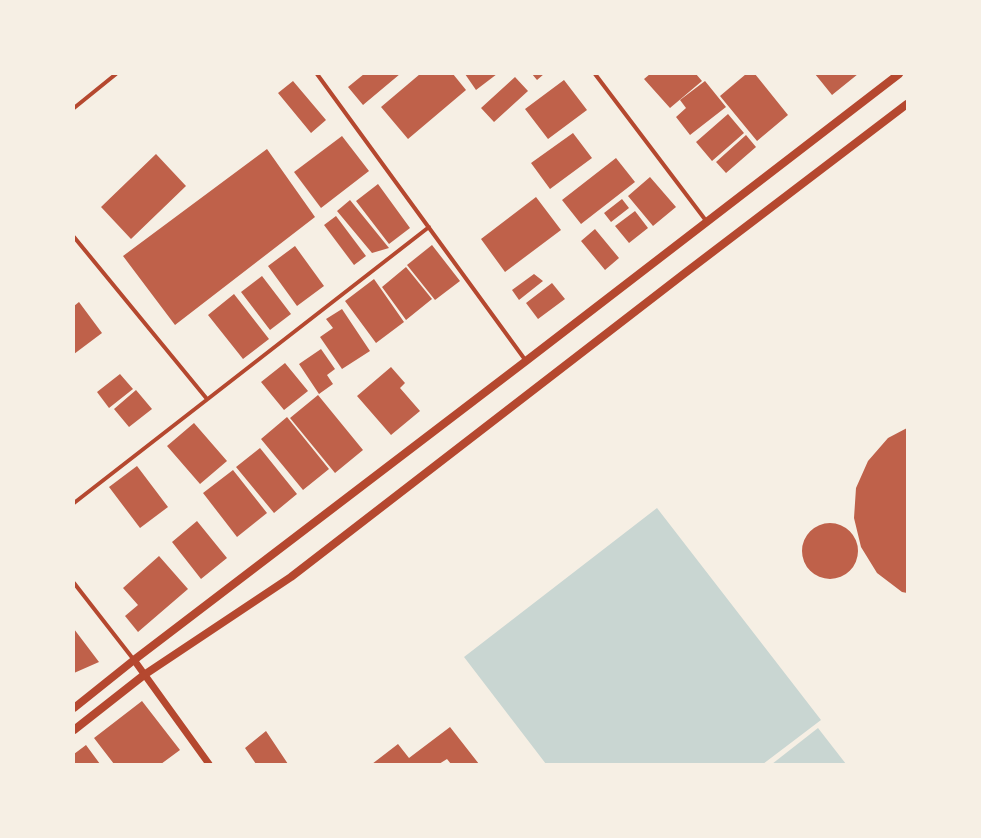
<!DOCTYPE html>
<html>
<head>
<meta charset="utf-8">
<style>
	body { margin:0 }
	#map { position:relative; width:981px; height:838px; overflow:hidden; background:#f6efe4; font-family:Arial,sans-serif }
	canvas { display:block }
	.frame { position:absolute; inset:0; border:75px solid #f6efe4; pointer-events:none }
</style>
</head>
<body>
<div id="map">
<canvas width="981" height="838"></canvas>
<div class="frame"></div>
</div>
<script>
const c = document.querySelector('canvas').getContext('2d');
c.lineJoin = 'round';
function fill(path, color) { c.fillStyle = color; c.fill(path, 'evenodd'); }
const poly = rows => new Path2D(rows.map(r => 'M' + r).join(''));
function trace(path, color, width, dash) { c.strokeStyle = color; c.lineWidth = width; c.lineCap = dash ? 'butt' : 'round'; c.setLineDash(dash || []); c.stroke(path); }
fill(poly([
	[657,508,821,720,763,764,546,764,464,657],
	[818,728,846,764,772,764]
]), '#c9d6d2');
fill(poly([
	[364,74,400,74,363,105,348,87],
	[420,74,453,74,466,90,408,139,381,107],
	[465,74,497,74,476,90],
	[532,74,544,74,537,80],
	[650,74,696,74,702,81,670,108,644,79],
	[746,74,755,74,788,115,757,141,720,96],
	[815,74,858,74,832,95],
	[515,77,528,91,494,122,481,108],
	[564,80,587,110,548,139,525,109],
	[293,81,326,120,311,133,278,93],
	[705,81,726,107,690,135,676,117,686,108,680,100],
	[728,114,744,133,712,161,696,142],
	[573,133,592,158,550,189,531,163],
	[746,135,756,147,726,173,716,162],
	[342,136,369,171,321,208,294,172],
	[267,149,315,217,175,325,123,256],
	[156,154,186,186,131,239,101,207],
	[616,158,635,182,581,224,562,200],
	[650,177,676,207,653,226,628,196],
	[378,184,410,228,389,244,356,201],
	[536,197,561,230,505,272,481,239],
	[622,199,629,208,611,222,604,213],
	[350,200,389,248,372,253,337,211],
	[635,211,648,228,629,243,615,226],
	[336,216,366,256,354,265,324,225],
	[595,229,619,258,605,270,581,241],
	[432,245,460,281,435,300,407,265],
	[295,246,324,286,297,306,268,266],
	[406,267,432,299,406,320,382,287],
	[534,274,543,281,519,300,512,290],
	[262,276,291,314,270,330,241,292],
	[374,279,404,322,376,343,345,301],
	[552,283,565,299,538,319,526,303],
	[234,294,269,339,243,359,208,315],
	[79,302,102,333,74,354,74,306],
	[342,309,370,351,342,369,320,337,333,328,326,319],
	[321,349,335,369,327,375,333,384,319,394,299,364],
	[285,363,308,391,284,410,261,382],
	[391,367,405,383,400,388,420,411,391,435,357,396],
	[120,374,133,389,109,408,97,392],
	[136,390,152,409,129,427,114,409],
	[318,395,363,450,335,473,290,418],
	[287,417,329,469,303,490,261,439],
	[194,423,227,461,200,484,167,446],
	[907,428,907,593,902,592,877,573,861,547,854,518,856,488,868,461,888,438],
	[260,448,297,494,274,513,236,467],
	[137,466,168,507,140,528,109,487],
	[233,470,267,513,237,537,203,493],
	[197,521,227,558,201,579,172,542],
	'802 551a28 28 0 1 1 56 0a28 28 0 1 1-56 0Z',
	[159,556,188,589,138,632,125,616,138,605,123,588],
	[74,629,99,662,74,673],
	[142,701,180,750,161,764,114,764,94,738],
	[450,727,479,764,451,764,447,759,439,764,372,764,398,744,409,758],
	[266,731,288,764,256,764,245,748],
	[86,745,100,764,74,764,74,754]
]), '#bf614a');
trace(poly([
	[317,74,526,361],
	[595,74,707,222],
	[74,108,116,74],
	[74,237,207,399],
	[74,503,429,227],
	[74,583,134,660]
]), '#b5482f', 4);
trace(poly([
	[134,660,209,764]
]), '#b5482f', 7);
trace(poly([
	[74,708,134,660,526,361,899,74],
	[74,730,144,675,291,577,685,273,907,104]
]), '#b5482f', 8);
</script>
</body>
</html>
